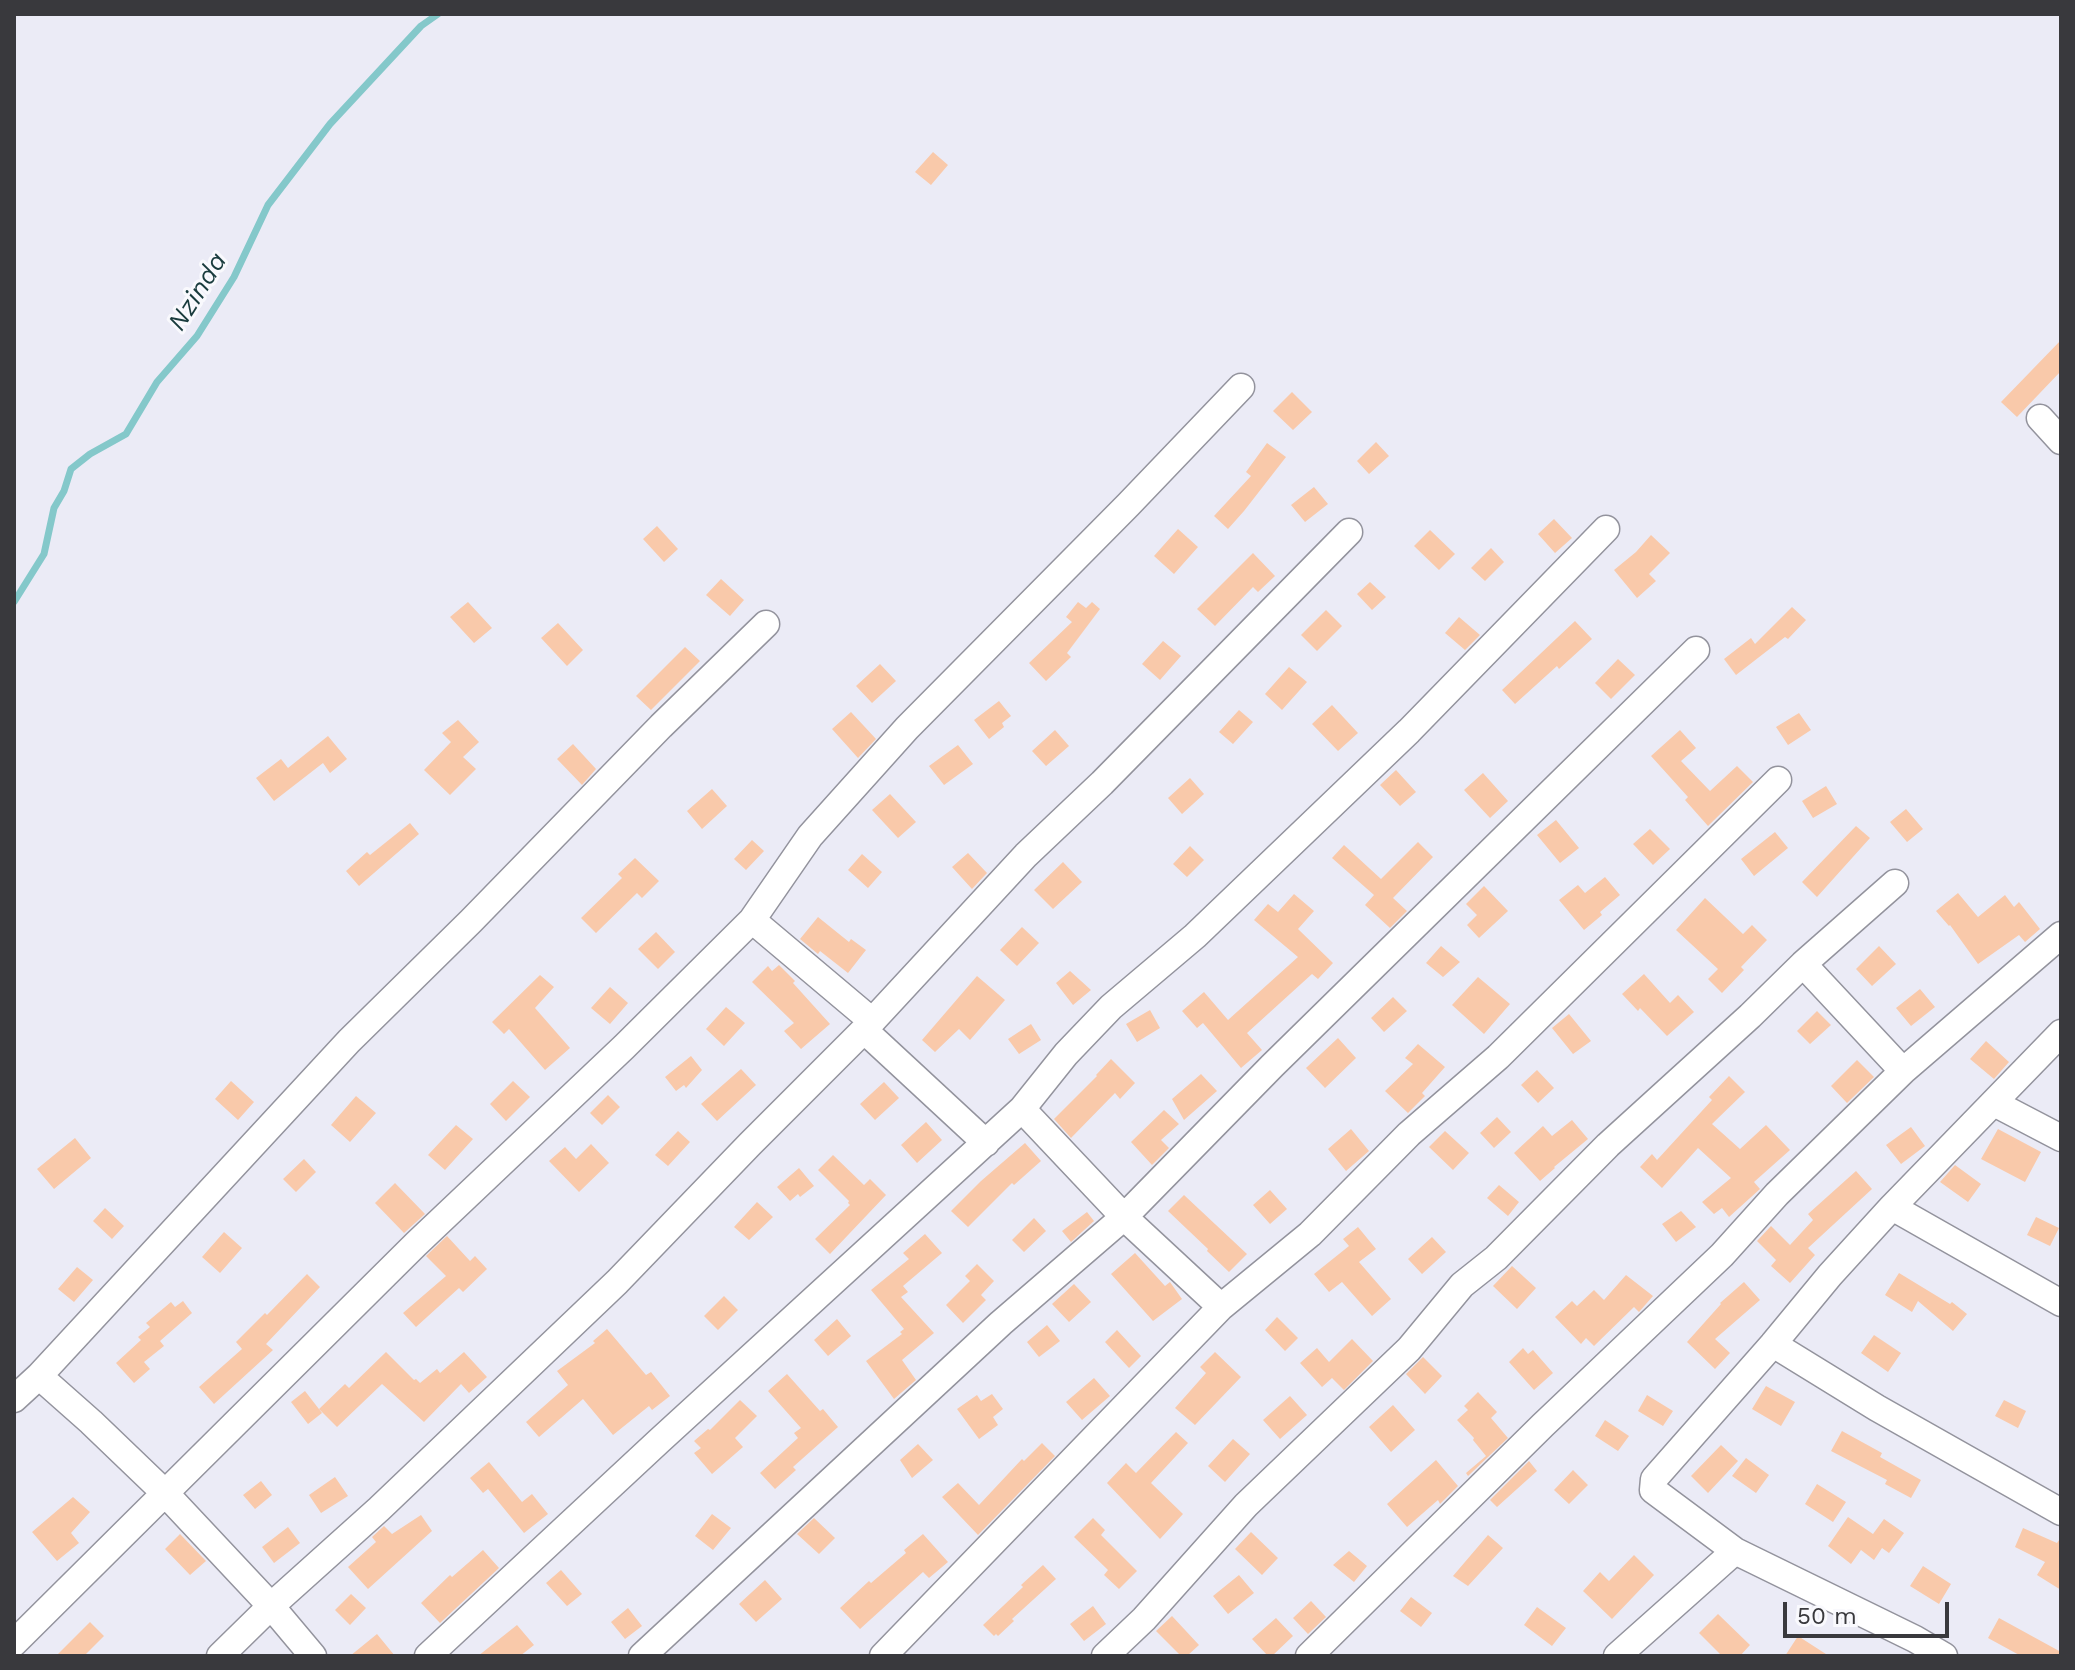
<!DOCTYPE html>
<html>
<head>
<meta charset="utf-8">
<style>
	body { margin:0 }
	#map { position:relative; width:2075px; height:1670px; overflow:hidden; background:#ebebf6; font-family:"Work Sans",sans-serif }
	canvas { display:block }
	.frame { position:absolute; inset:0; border:16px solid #39393d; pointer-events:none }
	.scale { position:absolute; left:1783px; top:1602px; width:166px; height:36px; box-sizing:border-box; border:4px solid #39393d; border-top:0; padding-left:10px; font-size:24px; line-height:28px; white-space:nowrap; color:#39393d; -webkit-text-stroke:6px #f9f9fd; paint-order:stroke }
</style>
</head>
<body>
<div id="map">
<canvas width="2075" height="1670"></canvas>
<div class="frame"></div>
<div class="scale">50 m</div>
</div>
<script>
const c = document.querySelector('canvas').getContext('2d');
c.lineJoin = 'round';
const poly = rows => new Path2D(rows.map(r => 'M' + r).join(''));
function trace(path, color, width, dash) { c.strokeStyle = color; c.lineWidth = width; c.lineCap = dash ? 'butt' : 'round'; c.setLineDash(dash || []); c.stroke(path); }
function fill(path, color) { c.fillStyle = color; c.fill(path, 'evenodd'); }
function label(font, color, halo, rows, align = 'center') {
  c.font = font + ' "Work Sans",sans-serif'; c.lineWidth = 6; c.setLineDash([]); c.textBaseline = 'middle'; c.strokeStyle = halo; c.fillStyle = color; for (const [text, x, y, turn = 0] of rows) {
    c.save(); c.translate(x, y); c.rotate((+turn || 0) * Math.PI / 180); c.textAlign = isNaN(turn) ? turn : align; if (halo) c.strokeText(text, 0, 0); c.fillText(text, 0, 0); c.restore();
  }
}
trace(poly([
	[14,602,44,554,54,508,64,491,71,469,90,454,126,434,157,382,197,336,234,277,268,205,330,124,421,26,438,14]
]), '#84c8ca', 7);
fill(poly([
	[933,152,948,165,931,185,915,172],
	[2061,340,2061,371,2017,417,2001,402],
	[1292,392,1312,412,1293,430,1273,411],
	[1376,442,1389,456,1369,474,1357,461],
	[1267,443,1286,457,1244,511,1228,529,1214,516,1251,476,1246,472],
	[1314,487,1328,504,1305,522,1291,505],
	[1554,519,1572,538,1555,553,1538,534],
	[657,526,678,549,664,562,643,539],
	[1178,529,1198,547,1174,574,1154,556],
	[1430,530,1455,554,1439,570,1414,546],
	[1651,535,1670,553,1649,574,1656,581,1637,598,1614,570,1636,552],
	[1491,548,1504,562,1485,581,1471,568],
	[1253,553,1275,576,1258,592,1253,587,1215,626,1197,609],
	[721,579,744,600,730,616,706,595],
	[1370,582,1386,597,1372,610,1357,594],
	[468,602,492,628,474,643,450,617],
	[1078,602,1086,608,1092,602,1100,609,1067,653,1071,657,1046,681,1029,663,1072,622,1066,617],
	[1792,607,1806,620,1788,639,1785,637,1736,675,1724,659,1751,638,1755,644],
	[1326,610,1342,626,1317,651,1301,635],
	[1459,617,1480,635,1465,650,1445,633],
	[1575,621,1592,639,1559,669,1557,666,1515,704,1502,690],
	[558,623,583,650,567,666,541,638],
	[1163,641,1181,656,1160,680,1142,664],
	[685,647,700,661,651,710,636,696],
	[1618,659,1635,675,1611,699,1595,683],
	[880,664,896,681,872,703,856,686],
	[1289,667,1307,682,1282,710,1265,694],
	[999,701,1011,716,1002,723,1004,727,989,739,974,720],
	[1332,705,1358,733,1338,751,1312,724],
	[1239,710,1253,722,1233,744,1219,732],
	[851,712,876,739,858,758,832,729],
	[1799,713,1811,730,1788,745,1776,727],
	[458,720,479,742,463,757,476,769,450,795,424,770,451,742,442,733],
	[1055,730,1069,746,1046,766,1032,751],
	[1680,730,1696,748,1681,761,1710,791,1737,766,1753,782,1708,826,1685,800,1688,797,1651,756],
	[328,736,347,759,330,773,323,763,274,801,256,778,281,759,288,768],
	[573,744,596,769,582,785,557,759],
	[958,745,973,764,944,785,929,766],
	[1396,770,1416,792,1400,806,1380,785],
	[1483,773,1508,801,1490,818,1464,790],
	[1190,778,1204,794,1182,814,1168,798],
	[1826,786,1837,804,1813,818,1802,801],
	[712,789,727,806,702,829,687,811],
	[890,794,916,822,898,838,872,810],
	[1906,809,1923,829,1907,842,1890,822],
	[1556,820,1579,848,1560,863,1537,835],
	[410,823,419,834,359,886,346,871,367,852,370,855],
	[1856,826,1870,838,1817,897,1802,882],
	[1650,829,1670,849,1653,865,1633,844],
	[1775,832,1788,848,1754,876,1741,859],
	[752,840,764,851,746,870,734,859],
	[1418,842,1433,857,1393,898,1407,911,1390,928,1365,905,1374,895,1332,858,1344,845,1381,879],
	[1190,846,1204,860,1187,877,1173,864],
	[968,853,987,873,972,889,952,867],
	[862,854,882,872,868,888,848,870],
	[635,858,659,881,642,898,637,893,596,933,581,918,622,878,618,874],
	[1063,862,1082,882,1053,909,1034,890],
	[1605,877,1620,895,1600,912,1602,915,1584,930,1559,900,1578,885,1585,893],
	[1484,886,1508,911,1479,938,1467,925,1477,915,1466,904],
	[1958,893,1978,917,2005,895,2014,907,2019,902,2040,929,2025,942,2019,935,1978,964,1950,925,1949,926,1936,911],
	[1294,894,1314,911,1298,929,1333,963,1318,979,1312,974,1247,1033,1262,1050,1241,1068,1203,1023,1197,1028,1182,1011,1204,992,1228,1020,1298,957,1254,920,1268,904,1278,912],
	[1705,898,1743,934,1752,925,1767,940,1741,967,1744,970,1722,993,1708,979,1718,969,1676,930],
	[818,917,849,942,851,939,866,950,848,973,820,951,818,954,800,939],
	[1022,927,1039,943,1017,966,1000,950],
	[656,932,675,952,658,969,638,949],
	[1441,946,1460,962,1443,977,1426,963],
	[1879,946,1896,964,1872,986,1856,969],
	[779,965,795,981,793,983,830,1024,801,1049,784,1031,794,1023,752,982,768,966,772,971],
	[1070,971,1091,990,1073,1005,1056,983],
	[1644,974,1670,1003,1678,995,1694,1012,1667,1036,1640,1008,1638,1011,1622,994],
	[540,975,554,987,535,1008,570,1048,545,1070,509,1029,504,1034,492,1022],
	[977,976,1005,1000,970,1040,959,1029,935,1052,922,1040],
	[1478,977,1510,1004,1484,1034,1452,1005],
	[610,987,628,1003,610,1024,591,1008],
	[1920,989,1935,1007,1911,1026,1896,1008],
	[1393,997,1407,1011,1384,1032,1371,1018],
	[726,1007,745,1023,724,1046,706,1029],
	[1150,1010,1160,1028,1137,1042,1126,1024],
	[1817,1011,1831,1025,1810,1044,1797,1031],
	[1569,1014,1591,1041,1573,1054,1552,1028],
	[1031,1024,1041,1040,1019,1054,1008,1039],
	[1338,1038,1356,1058,1325,1088,1306,1068],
	[1986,1041,2009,1062,1994,1079,1970,1059],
	[1418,1044,1445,1067,1422,1093,1425,1096,1408,1113,1385,1091,1413,1064,1405,1058],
	[691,1056,702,1070,686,1088,684,1085,676,1091,665,1077],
	[1111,1059,1135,1083,1120,1099,1115,1093,1071,1138,1054,1119,1097,1076,1096,1075],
	[1857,1060,1874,1077,1847,1103,1831,1086],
	[741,1069,756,1085,717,1121,701,1104],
	[1537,1070,1554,1088,1538,1103,1521,1085],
	[1201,1074,1217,1091,1184,1120,1172,1099],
	[1729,1076,1745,1092,1712,1124,1740,1149,1766,1125,1790,1150,1754,1182,1760,1189,1729,1217,1722,1208,1714,1214,1702,1202,1731,1178,1698,1148,1662,1188,1640,1167,1652,1154,1657,1160,1712,1100,1709,1097],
	[231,1081,254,1102,238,1120,215,1099],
	[513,1081,530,1097,506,1121,490,1104],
	[884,1082,899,1098,875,1120,860,1104],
	[608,1095,620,1107,602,1125,590,1113],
	[356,1096,376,1113,350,1142,331,1125],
	[1164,1110,1179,1124,1161,1140,1169,1148,1152,1165,1131,1142],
	[1497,1117,1511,1132,1494,1148,1480,1133],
	[1572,1120,1588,1139,1554,1167,1555,1168,1540,1181,1514,1153,1543,1126,1552,1136],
	[926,1122,942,1140,917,1163,901,1145],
	[456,1125,473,1139,445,1170,428,1155],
	[1911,1127,1925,1146,1901,1164,1886,1145],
	[1351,1129,1369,1151,1346,1171,1328,1149],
	[1998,1129,2041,1152,2025,1182,1981,1159],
	[678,1131,690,1142,668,1166,655,1155],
	[1445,1131,1469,1153,1453,1170,1429,1147],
	[75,1138,91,1158,54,1189,37,1169],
	[1025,1143,1041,1161,1014,1185,1012,1183,968,1227,951,1211,981,1181],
	[591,1144,609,1163,579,1192,549,1161,565,1147,576,1159],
	[833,1155,864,1185,870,1179,886,1195,830,1254,815,1239,850,1205,848,1203,849,1201,818,1170],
	[304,1159,316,1172,296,1192,283,1179],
	[1955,1165,1981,1184,1968,1202,1940,1182],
	[799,1168,814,1186,800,1197,798,1194,790,1201,777,1187],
	[1856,1171,1872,1189,1808,1248,1815,1255,1790,1283,1771,1266,1776,1260,1757,1241,1771,1226,1790,1245,1813,1220,1808,1214],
	[395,1183,425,1214,404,1233,375,1203],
	[1499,1185,1519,1202,1508,1216,1487,1198],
	[1270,1190,1287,1209,1270,1224,1253,1205],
	[1184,1195,1247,1254,1229,1272,1207,1251,1208,1249,1168,1211],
	[757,1202,773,1217,749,1240,734,1227],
	[105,1208,124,1226,112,1239,93,1221],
	[1681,1211,1696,1227,1676,1242,1662,1224],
	[1087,1212,1094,1221,1071,1242,1062,1231],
	[2036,1217,2059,1228,2050,1246,2027,1235],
	[1034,1218,1046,1231,1024,1252,1012,1240],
	[1358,1227,1376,1249,1359,1262,1391,1299,1372,1316,1342,1282,1329,1292,1314,1274,1349,1246,1343,1239],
	[224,1232,242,1248,220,1273,202,1257],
	[925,1234,942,1253,903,1286,908,1292,901,1297,934,1333,902,1360,916,1380,894,1399,866,1361,902,1334,900,1332,904,1329,871,1290,909,1259,903,1253],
	[447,1236,470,1261,475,1256,487,1269,463,1292,459,1288,416,1327,403,1313,446,1276,426,1256],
	[1432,1237,1446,1252,1422,1274,1408,1259],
	[1135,1253,1165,1286,1170,1282,1182,1299,1153,1321,1111,1274],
	[977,1264,994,1281,981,1295,986,1300,963,1323,946,1305,970,1281,965,1276],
	[1512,1266,1536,1288,1517,1309,1493,1286],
	[77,1267,93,1280,74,1302,58,1289],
	[1899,1273,1950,1304,1952,1302,1967,1314,1953,1331,1918,1301,1912,1312,1885,1295],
	[307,1274,320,1287,266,1344,273,1350,214,1404,199,1387,242,1349,236,1342,265,1313,267,1315],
	[1626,1275,1653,1296,1639,1312,1634,1307,1594,1346,1586,1338,1581,1344,1555,1317,1572,1301,1577,1306,1594,1290,1604,1300],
	[1744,1282,1760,1300,1715,1339,1730,1353,1715,1369,1687,1342,1721,1304,1720,1303],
	[1074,1284,1091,1302,1069,1322,1052,1304],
	[724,1296,738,1310,718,1330,704,1316],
	[183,1301,192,1313,160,1341,164,1346,144,1362,150,1369,134,1383,116,1363,141,1340,138,1337,150,1327,146,1323,171,1302,175,1307],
	[1277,1317,1298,1338,1285,1351,1265,1330],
	[837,1319,851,1336,828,1356,814,1340],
	[1047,1325,1060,1341,1039,1357,1027,1342],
	[607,1329,646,1375,651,1372,670,1396,652,1410,649,1406,613,1435,583,1399,539,1437,526,1422,568,1385,557,1371,595,1343,593,1341],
	[1117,1330,1141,1356,1129,1368,1105,1342],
	[1874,1335,1901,1353,1888,1372,1861,1353],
	[1352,1339,1373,1361,1344,1390,1332,1378,1322,1387,1300,1363,1317,1348,1329,1362],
	[1523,1348,1528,1354,1533,1350,1553,1373,1534,1390,1509,1362],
	[386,1352,414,1380,416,1379,420,1383,437,1369,440,1373,464,1352,487,1377,469,1393,461,1384,424,1422,382,1384,337,1427,319,1409,345,1384,349,1388],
	[1215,1352,1241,1377,1195,1425,1175,1408,1206,1373,1200,1367],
	[1423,1357,1442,1376,1425,1394,1406,1374],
	[787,1374,820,1411,823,1409,838,1427,793,1467,796,1470,775,1489,760,1473,798,1438,794,1433,801,1428,768,1391],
	[1094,1378,1110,1396,1082,1420,1066,1402],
	[1766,1386,1795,1402,1781,1426,1752,1409],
	[305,1391,322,1413,308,1424,291,1402],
	[1478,1392,1497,1412,1491,1418,1508,1438,1468,1476,1466,1473,1486,1456,1473,1440,1474,1438,1457,1420,1468,1410,1464,1406],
	[992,1394,1003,1409,993,1417,998,1425,979,1439,957,1409,977,1395,981,1401],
	[1647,1395,1673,1411,1663,1426,1638,1411],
	[1290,1396,1307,1415,1280,1439,1263,1420],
	[740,1400,757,1416,735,1438,743,1447,712,1474,694,1453,701,1448,694,1441,708,1429,710,1430],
	[2004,1400,2026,1411,2018,1428,1995,1416],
	[1393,1405,1415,1430,1391,1452,1369,1427],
	[1605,1420,1629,1436,1618,1451,1595,1436],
	[1842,1431,1882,1453,1880,1457,1921,1480,1911,1498,1885,1484,1887,1480,1831,1451],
	[1176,1432,1188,1443,1151,1483,1183,1514,1160,1539,1107,1483,1126,1463,1136,1473],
	[1233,1439,1250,1454,1225,1482,1208,1466],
	[1042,1443,1055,1456,978,1535,942,1497,958,1483,979,1505,1022,1459,1024,1461],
	[918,1444,933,1460,912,1478,900,1460],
	[1721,1445,1738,1461,1708,1493,1691,1476],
	[1746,1458,1769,1475,1756,1493,1732,1476],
	[1436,1460,1458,1486,1440,1504,1438,1500,1407,1527,1387,1504],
	[1529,1461,1537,1471,1497,1507,1490,1500],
	[489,1462,522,1502,532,1494,548,1514,524,1533,488,1489,483,1493,470,1478],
	[1573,1470,1588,1485,1569,1504,1554,1490],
	[335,1477,348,1496,321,1513,309,1495],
	[261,1481,272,1495,255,1509,243,1495],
	[1817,1484,1846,1502,1833,1522,1805,1504],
	[73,1497,90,1512,71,1533,79,1543,57,1561,32,1532],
	[712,1514,731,1528,713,1550,695,1536],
	[421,1515,432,1531,368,1589,348,1567,376,1542,372,1537,384,1526,392,1534],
	[1848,1517,1873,1534,1884,1519,1904,1533,1889,1553,1882,1548,1874,1560,1861,1550,1851,1564,1828,1546],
	[814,1518,835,1538,819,1554,797,1534],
	[1093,1518,1105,1530,1101,1535,1137,1571,1119,1589,1104,1575,1108,1570,1074,1537],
	[288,1527,300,1543,274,1563,262,1547],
	[2023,1528,2057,1543,2061,1537,2061,1590,2037,1575,2045,1562,2015,1547],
	[1251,1532,1278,1558,1262,1575,1235,1549],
	[180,1534,206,1561,190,1575,165,1549],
	[923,1534,948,1562,929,1578,923,1572,860,1629,840,1608,869,1581,871,1583,906,1553,904,1550],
	[1488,1535,1503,1548,1468,1586,1453,1576],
	[483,1550,499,1568,440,1623,421,1603,450,1575,452,1577],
	[1349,1551,1367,1566,1354,1582,1333,1565],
	[1634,1555,1654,1575,1612,1619,1583,1591,1600,1572,1609,1581],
	[1043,1565,1056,1579,1012,1619,1014,1621,998,1636,996,1634,994,1636,983,1625,1023,1587,1021,1585],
	[1923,1566,1951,1584,1939,1604,1910,1586],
	[561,1570,582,1594,567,1606,546,1583],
	[1239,1575,1254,1593,1228,1614,1213,1596],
	[765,1580,782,1599,756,1622,739,1604],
	[351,1594,366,1608,350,1625,335,1610],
	[1411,1597,1432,1613,1421,1627,1400,1611],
	[1311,1601,1326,1617,1308,1634,1293,1618],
	[1093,1606,1106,1624,1084,1641,1070,1624],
	[1537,1607,1566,1628,1552,1646,1524,1625],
	[628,1608,642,1626,625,1639,611,1622],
	[1718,1614,1750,1645,1740,1656,1722,1656,1699,1633],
	[1172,1616,1199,1645,1187,1656,1181,1656,1156,1631],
	[1276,1618,1293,1636,1272,1656,1268,1656,1252,1639],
	[1999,1618,2061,1652,2061,1656,2021,1656,1988,1638],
	[90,1622,104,1636,84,1656,56,1656],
	[517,1625,534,1645,520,1656,478,1656],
	[377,1634,395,1656,350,1656],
	[1798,1636,1829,1656,1785,1656]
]), '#f9c9aa');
const street = poly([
	[2040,418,2061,441],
	[752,920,872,1021],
	[1803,964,1903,1071],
	[864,1030,986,1143],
	[1994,1103,2061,1138],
	[1022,1109,1124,1217,1221,1307],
	[1892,1207,2061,1303],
	[1773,1344,1877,1408,2061,1512],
	[39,1376,91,1422,165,1493,271,1606,313,1656],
	[14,1399,39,1376,349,1041,471,921,661,726,766,624],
	[14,1643,416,1244,624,1047,752,920,810,836,907,728,1128,505,1241,387],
	[220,1656,271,1606,379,1509,617,1282,750,1144,864,1030,1026,855,1102,783,1349,532],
	[428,1656,659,1441,1022,1109,1066,1054,1111,1007,1195,936,1409,731,1606,529],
	[642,1656,1001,1323,1124,1217,1272,1066,1696,650],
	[883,1656,1221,1307,1310,1234,1409,1134,1498,1057,1778,780],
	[1105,1656,1144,1619,1246,1505,1409,1349,1462,1285,1496,1258,1608,1145,1750,1016,1803,964,1895,883],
	[1309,1656,1543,1425,1722,1255,1777,1194,1903,1071,2061,935],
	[1617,1656,1735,1551],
	[1944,1656,1915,1639,1735,1551,1653,1490,1654,1479,1773,1344,1830,1275,1892,1207,2061,1033]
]);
trace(street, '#93939d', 29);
trace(street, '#fff', 26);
label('italic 26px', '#193b3d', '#f9f9fd', [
	["Nzinda",198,292,-58]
]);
</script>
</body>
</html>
